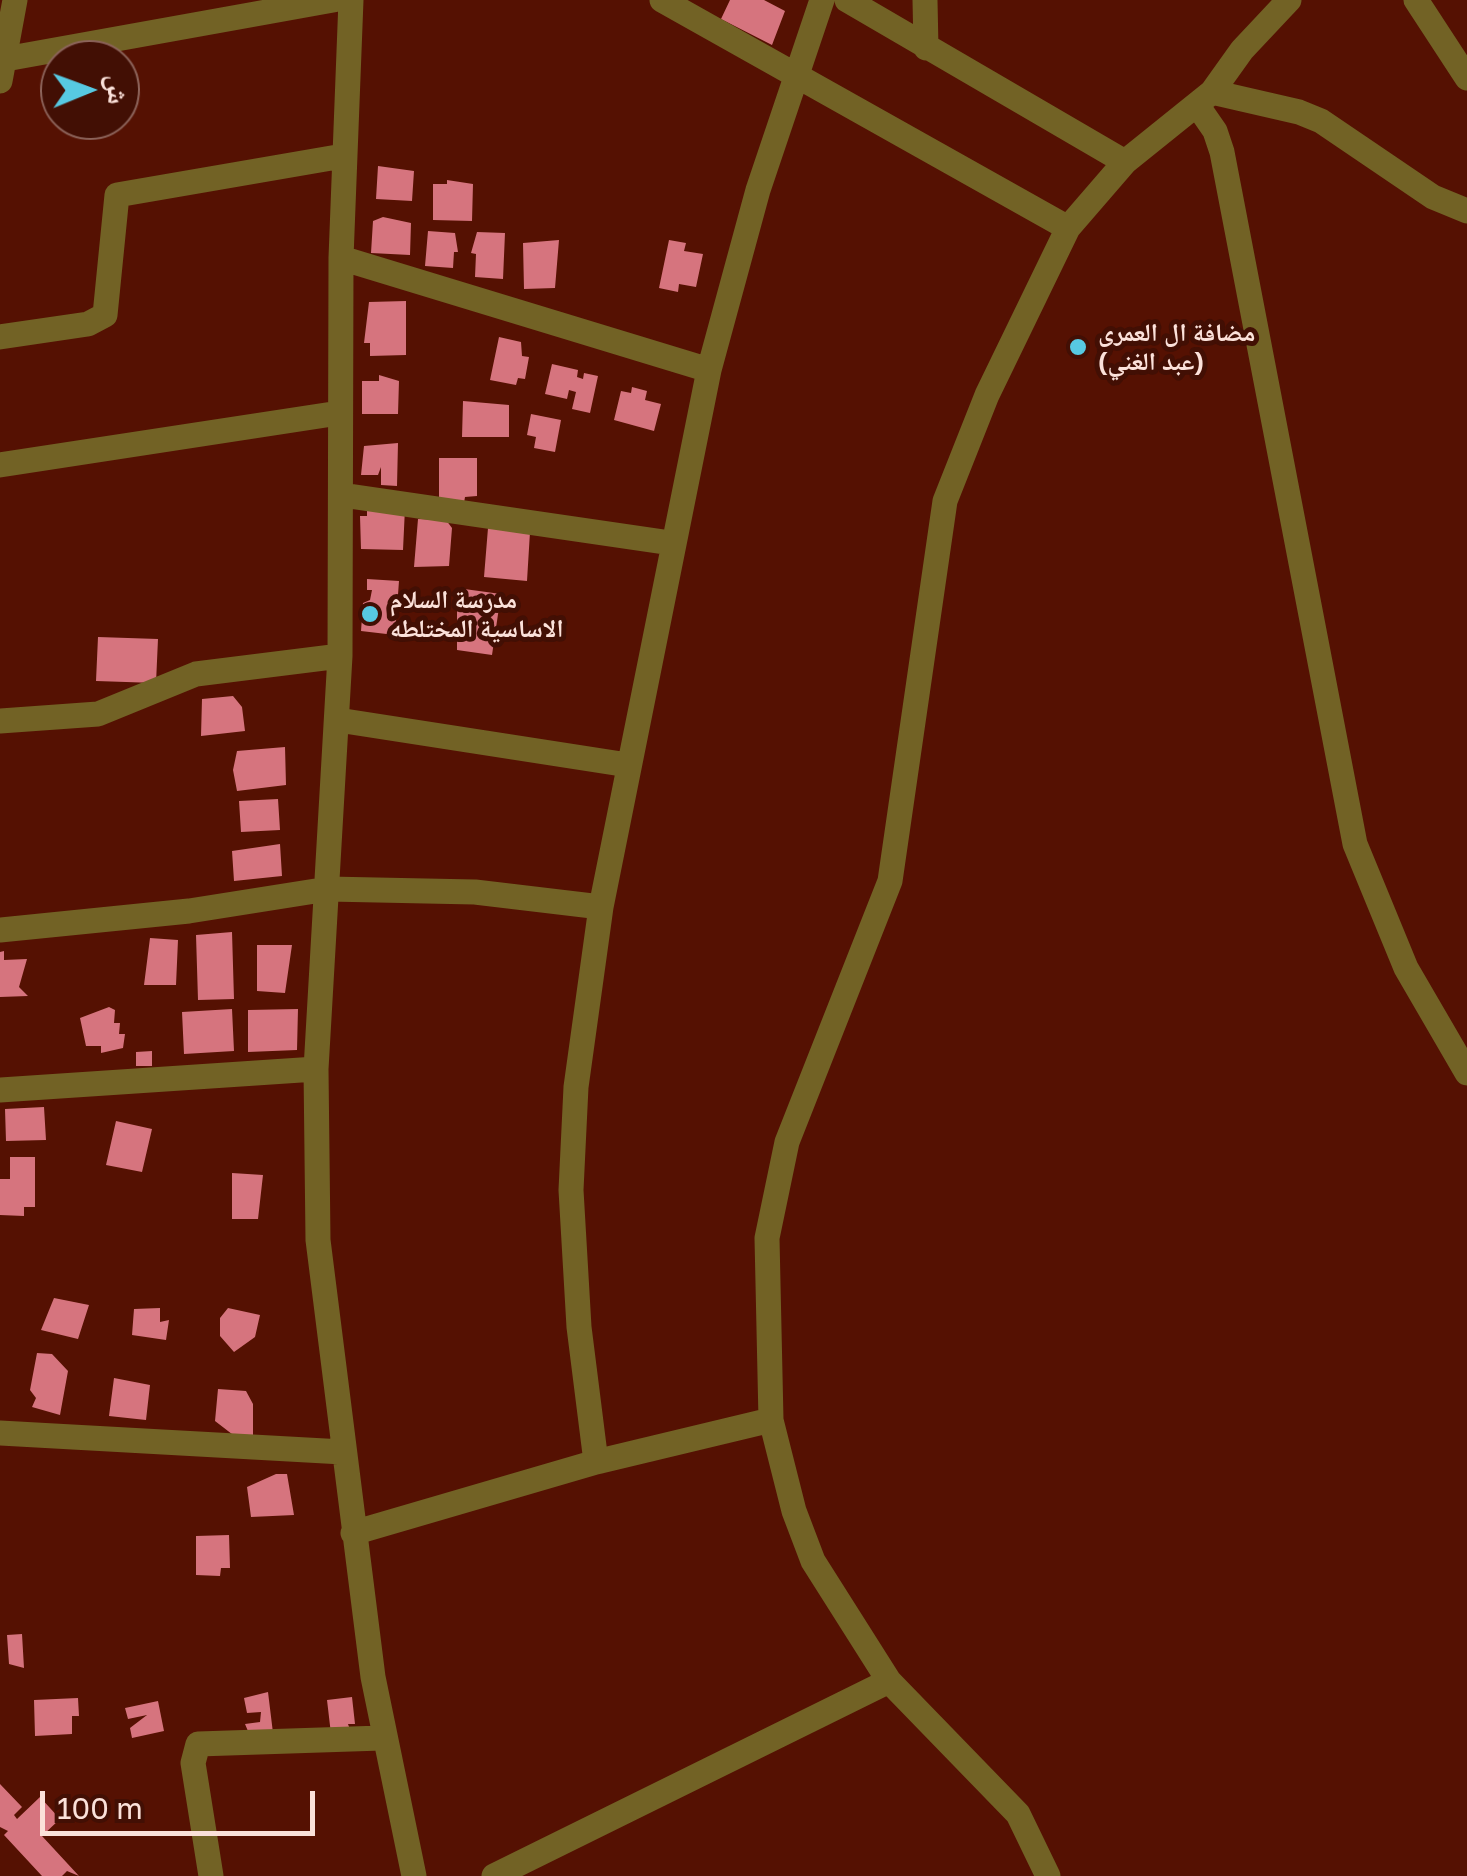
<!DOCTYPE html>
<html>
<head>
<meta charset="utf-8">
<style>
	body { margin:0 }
	#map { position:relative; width:1467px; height:1876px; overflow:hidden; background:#551102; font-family:"Golos Text","Noto Naskh Arabic",sans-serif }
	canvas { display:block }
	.north { position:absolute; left:40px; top:40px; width:100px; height:100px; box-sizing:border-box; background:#420f04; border:2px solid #8c635a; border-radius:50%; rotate:89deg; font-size:28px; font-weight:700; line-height:40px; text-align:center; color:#fbe1da }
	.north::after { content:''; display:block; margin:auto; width:35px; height:45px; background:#57c9e2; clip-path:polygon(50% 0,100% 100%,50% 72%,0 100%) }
	.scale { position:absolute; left:40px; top:1791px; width:275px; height:45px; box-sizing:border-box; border:5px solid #fbe1da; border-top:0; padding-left:12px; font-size:30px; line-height:35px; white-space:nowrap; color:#fbe1da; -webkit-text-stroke:8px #420f04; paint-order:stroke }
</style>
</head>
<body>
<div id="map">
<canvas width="1467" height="1876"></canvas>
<div class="north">ش</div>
<div class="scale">100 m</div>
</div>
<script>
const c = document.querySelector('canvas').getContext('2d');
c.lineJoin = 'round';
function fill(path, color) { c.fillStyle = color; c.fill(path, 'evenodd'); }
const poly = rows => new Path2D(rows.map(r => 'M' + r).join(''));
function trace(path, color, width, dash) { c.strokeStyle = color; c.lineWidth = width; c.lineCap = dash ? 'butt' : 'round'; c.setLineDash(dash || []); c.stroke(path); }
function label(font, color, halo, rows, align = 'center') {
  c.font = font + ' "Golos Text","Noto Naskh Arabic",sans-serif'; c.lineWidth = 10; c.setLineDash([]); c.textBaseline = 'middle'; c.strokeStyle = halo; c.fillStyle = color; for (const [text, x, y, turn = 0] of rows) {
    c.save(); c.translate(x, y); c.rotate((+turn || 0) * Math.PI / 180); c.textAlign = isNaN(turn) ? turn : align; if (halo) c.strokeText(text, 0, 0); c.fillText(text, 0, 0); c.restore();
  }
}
fill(poly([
	[730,0,764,0,785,11,772,45,721,19],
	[378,166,414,171,412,201,376,199],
	[447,180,473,184,472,221,433,220,433,184,447,184],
	[383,217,411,223,410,255,371,253,373,221],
	[428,231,455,233,458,252,454,252,453,268,425,266],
	[477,232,505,233,503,279,475,277,476,254,471,253],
	[559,240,555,288,524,289,523,243],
	[669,240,686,243,684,251,703,254,696,287,679,284,678,292,659,288],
	[406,301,406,355,370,356,370,343,364,343,369,302],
	[499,337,521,342,522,356,529,357,525,379,518,378,516,385,490,380],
	[552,364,578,370,577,377,583,379,584,373,598,376,590,413,572,409,576,392,569,390,567,399,545,394],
	[379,375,399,381,398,414,362,414,362,381,379,381],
	[632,387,647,391,645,400,661,404,654,431,614,420,621,391,631,393],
	[463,401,509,405,509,437,462,437],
	[531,414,561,420,555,452,534,448,536,437,527,435],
	[398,443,397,486,381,485,381,467,378,475,361,475,364,446],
	[439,458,477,458,477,496,465,497,464,503,439,503],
	[405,508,403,550,361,549,360,516,367,516,367,510],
	[418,519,446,520,452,528,449,566,414,567],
	[488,528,530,532,527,581,484,577],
	[367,579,399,581,395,635,361,631,363,603,370,600,372,590,367,590],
	[457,588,501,594,492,655,457,650],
	[98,637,158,639,156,683,96,681],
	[233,696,242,707,245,731,201,736,202,699],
	[285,747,286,785,237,791,233,770,237,751],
	[278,799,280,830,241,832,239,801],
	[280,844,282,876,234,881,232,851],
	[232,932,234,999,198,1000,196,935],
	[150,938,178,940,176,985,144,985],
	[257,945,292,945,285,993,257,991],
	[4,951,4,960,27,959,19,987,28,996,0,997,0,952],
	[109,1007,115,1010,114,1023,120,1023,119,1034,125,1034,123,1048,101,1053,101,1046,86,1046,80,1018],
	[232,1009,234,1051,184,1054,182,1012],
	[298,1009,297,1050,248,1052,248,1010],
	[152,1051,152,1066,136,1066,136,1052],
	[44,1107,46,1140,6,1141,5,1109],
	[116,1121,152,1129,142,1172,106,1165],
	[10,1157,35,1157,35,1207,24,1207,24,1216,0,1215,0,1179,10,1179],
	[232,1173,263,1175,258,1219,232,1219],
	[54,1298,89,1305,78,1339,41,1330],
	[160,1308,160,1322,169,1320,166,1340,132,1335,134,1309],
	[228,1308,260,1315,255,1337,234,1352,220,1336,220,1318],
	[37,1353,52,1354,68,1371,60,1415,32,1407,36,1398,30,1390],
	[114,1378,150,1385,146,1420,109,1416],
	[218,1389,246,1391,253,1404,253,1441,241,1441,215,1421],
	[276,1474,287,1474,294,1515,251,1517,247,1487],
	[229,1535,230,1568,221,1568,220,1576,196,1575,196,1536],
	[22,1634,24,1668,9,1664,7,1635],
	[268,1692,273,1733,250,1736,245,1724,260,1722,261,1712,247,1713,244,1698],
	[352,1697,355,1724,348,1724,352,1735,331,1734,327,1700],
	[78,1698,79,1716,72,1716,72,1734,35,1736,34,1700],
	[158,1701,164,1731,132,1738,130,1728,147,1715,128,1719,125,1708],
	[0,1784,22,1807,14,1815,17,1819,40,1797,60,1819,42,1836,79,1876,67,1871,62,1876,42,1876,4,1835,8,1831,0,1827]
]), '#d6747e');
trace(poly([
	[351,0,341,258,340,656,316,1069,318,1240,373,1677,414,1876],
	[662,0,1068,228],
	[847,0,1125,162],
	[925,0,926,48],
	[1416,0,1467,78],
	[0,60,333,0],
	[0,81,15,0],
	[1212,92,1299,112,1321,121,1433,197,1467,211],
	[1197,105,1215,131,1222,152,1355,844,1406,968,1467,1073],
	[341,258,709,370],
	[0,337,88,324,105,315,117,195,343,156],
	[0,465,339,413],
	[342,495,671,543],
	[338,720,628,765],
	[0,721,98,714,196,674,340,656],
	[0,930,189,911,328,889,475,892,601,907],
	[0,1090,316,1069],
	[0,1433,343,1452],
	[596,1462,579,1327,571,1190,576,1087,601,907,709,370,758,190,822,0],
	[353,1533,596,1462,771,1420],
	[211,1876,193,1763,198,1744,382,1738],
	[494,1876,889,1681],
	[1048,1876,1018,1814,889,1681,813,1561,794,1511,771,1420,767,1238,787,1142,890,881,945,501,987,395,1068,228,1125,162,1212,92,1242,50,1289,0]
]), '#726225', 25);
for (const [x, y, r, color] of [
	[1078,347,10,"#57c9e2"],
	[370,614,10,"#57c9e2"]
]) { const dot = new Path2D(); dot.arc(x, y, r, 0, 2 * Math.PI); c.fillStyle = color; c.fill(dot); trace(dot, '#420f04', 4); }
label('bold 25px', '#fbe1da', '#420f04', [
	["مضافة ال العمري",1098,333],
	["(عبد الغني)",1098,362],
	["مدرسة السلام",390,600],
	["الاساسية المختلطه",390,629]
], 'left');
</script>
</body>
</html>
